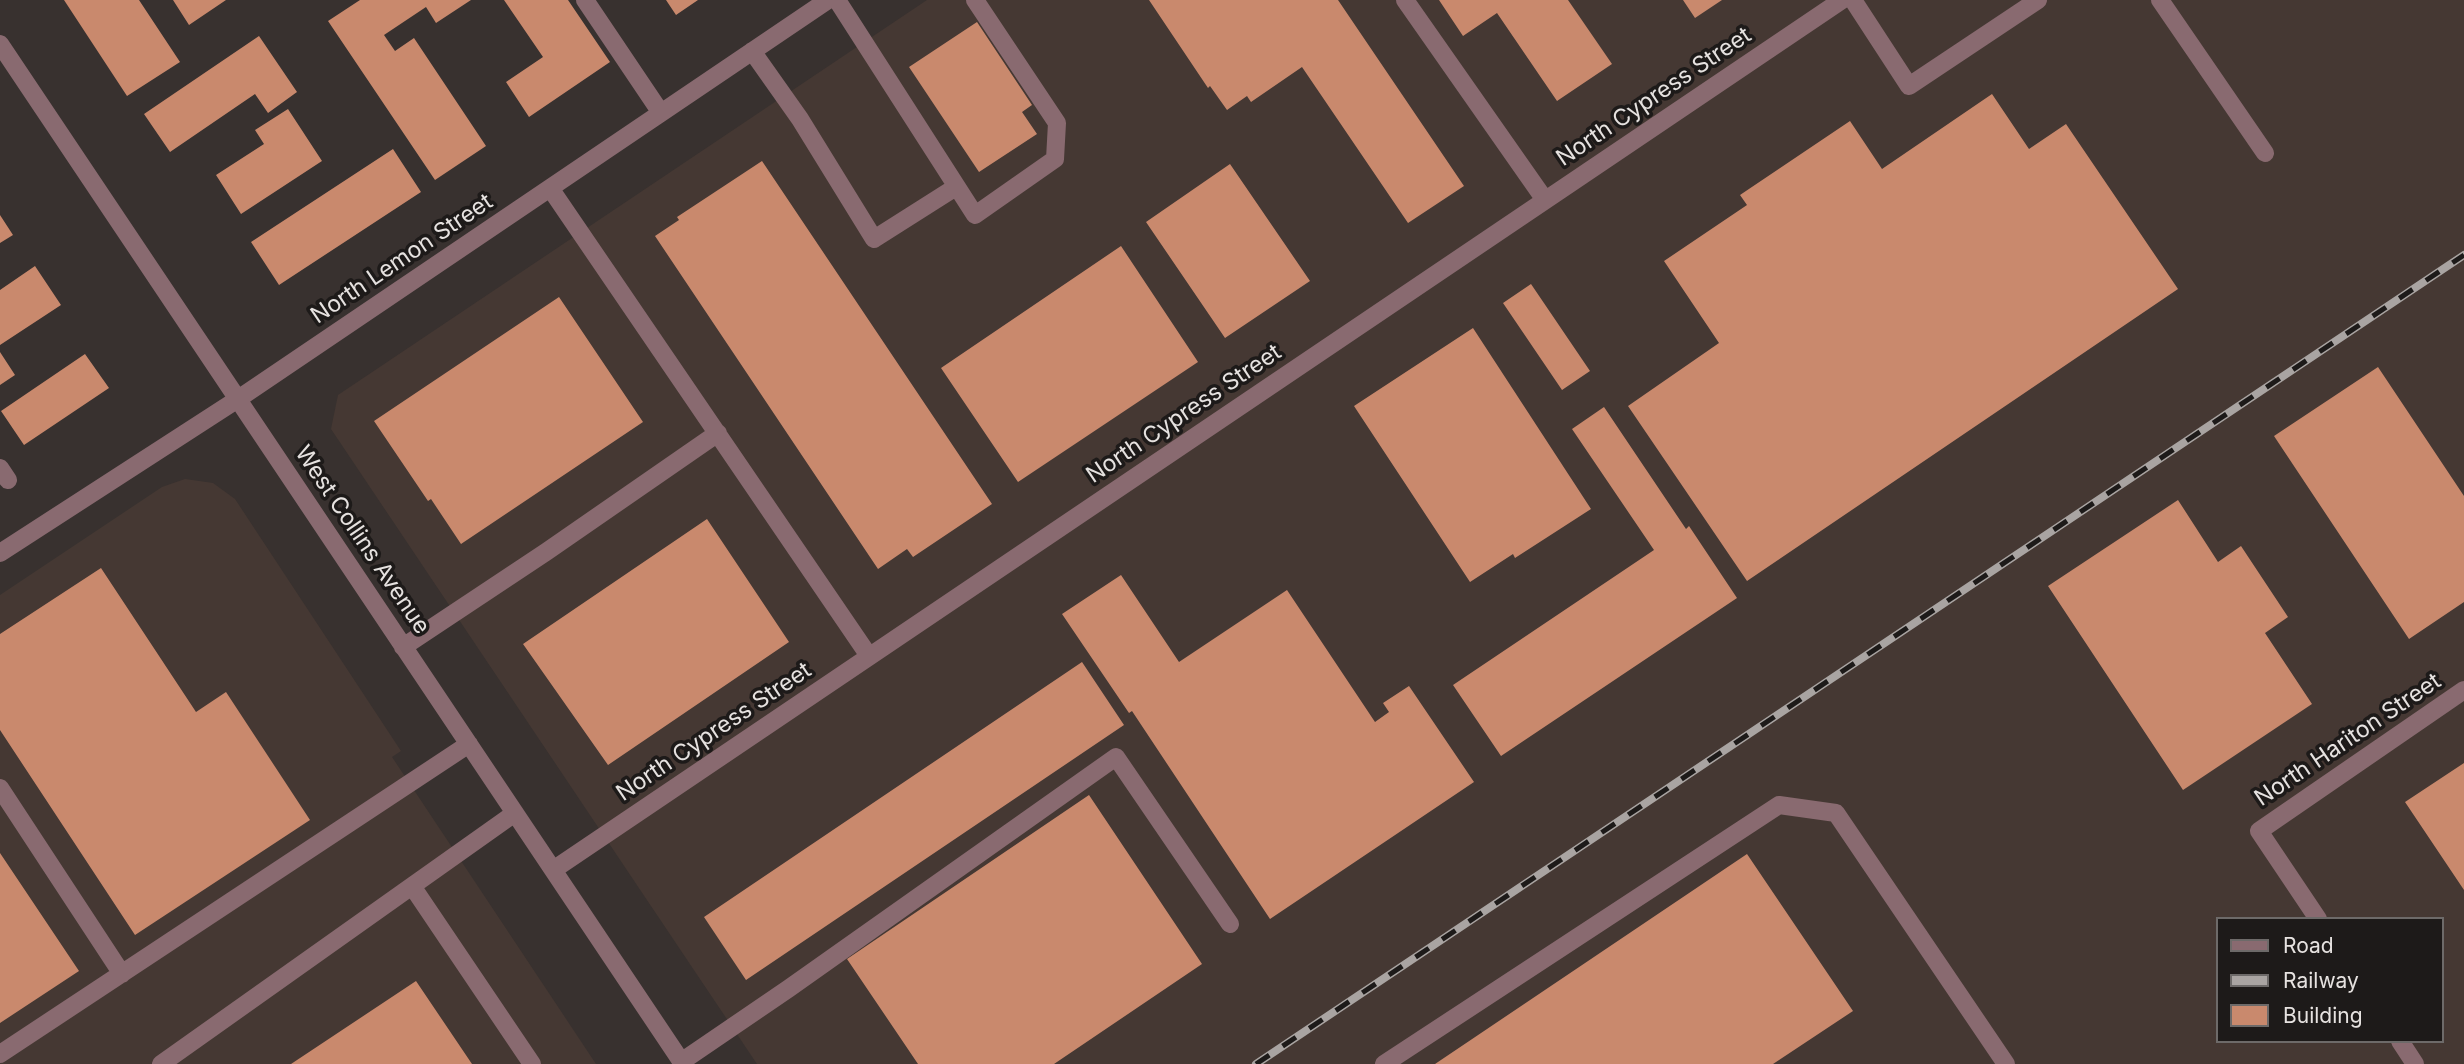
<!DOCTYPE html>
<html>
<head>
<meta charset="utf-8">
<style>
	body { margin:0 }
	#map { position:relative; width:2464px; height:1064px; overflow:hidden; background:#38312f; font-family:Inter,sans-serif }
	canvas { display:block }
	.legend { position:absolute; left:2216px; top:917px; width:228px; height:126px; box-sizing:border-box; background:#1d1a19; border:2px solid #6d6a69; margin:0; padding:9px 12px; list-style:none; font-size:21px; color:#e6e2e0 }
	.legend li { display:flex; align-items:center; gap:14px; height:35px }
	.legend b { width:35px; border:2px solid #6d6a69 }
</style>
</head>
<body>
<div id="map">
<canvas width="2464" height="1064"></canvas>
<ul class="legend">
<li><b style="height:9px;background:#896a70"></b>Road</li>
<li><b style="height:9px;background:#a9a4a2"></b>Railway</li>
<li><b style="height:19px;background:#c9896d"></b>Building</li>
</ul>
</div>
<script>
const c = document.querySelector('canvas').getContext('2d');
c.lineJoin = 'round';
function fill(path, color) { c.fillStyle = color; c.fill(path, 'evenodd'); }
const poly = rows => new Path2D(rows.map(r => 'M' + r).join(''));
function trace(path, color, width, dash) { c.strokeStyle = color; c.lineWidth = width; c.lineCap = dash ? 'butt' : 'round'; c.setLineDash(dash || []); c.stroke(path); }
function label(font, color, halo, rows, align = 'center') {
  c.font = font + ' Inter,sans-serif'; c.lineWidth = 7; c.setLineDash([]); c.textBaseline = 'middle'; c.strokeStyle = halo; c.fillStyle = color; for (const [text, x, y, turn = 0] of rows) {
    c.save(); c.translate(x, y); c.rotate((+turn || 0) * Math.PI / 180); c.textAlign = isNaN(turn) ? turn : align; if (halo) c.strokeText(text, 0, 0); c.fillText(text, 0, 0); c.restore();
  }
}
fill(poly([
	[927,0,2464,0,2464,1064,757,1064,331,429,338,395],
	[2217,919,2441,919,2441,1041,2217,1041],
	[185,479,213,483,235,499,401,751,392,757,596,1064,0,1064,0,595,162,487]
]), '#453833');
fill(poly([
	[64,0,139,0,180,62,127,96],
	[173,0,226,0,189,25],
	[360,0,471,0,436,23,426,7,384,35,395,51,414,38,486,146,435,180,328,21],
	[504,0,568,0,610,62,529,117,506,82,543,57],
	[666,0,698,0,676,15],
	[1149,0,1338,0,1464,186,1408,223,1302,67,1251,102,1247,96,1227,110,1210,86,1208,88],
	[1439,0,1568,0,1612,64,1557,101,1497,13,1463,36],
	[1683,0,1722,0,1695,18],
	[977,22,1032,105,1022,112,1037,134,979,172,909,67],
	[259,36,297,92,268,113,255,94,170,152,144,114],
	[1992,94,2029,149,2066,124,2178,289,1747,581,1628,406,1719,343,1664,261,1747,205,1740,195,1850,121,1882,169],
	[288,109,322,161,241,214,216,175,264,144,255,130],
	[393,149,421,192,279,285,251,242],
	[762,161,992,504,913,557,907,549,878,569,655,236,679,220,677,217],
	[1230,164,1310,281,1225,338,1146,222],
	[0,215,13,235,0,243],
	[1121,246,1198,362,1018,482,941,368],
	[35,266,61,305,0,345,0,290],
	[1531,284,1590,371,1562,390,1503,303],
	[559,297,643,422,461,544,431,499,428,501,374,421],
	[1473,328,1591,509,1515,558,1513,554,1470,582,1354,406],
	[0,352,15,375,0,385],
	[85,354,109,388,24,445,1,411],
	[2378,367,2464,496,2464,602,2409,639,2274,436],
	[1604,407,1686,529,1689,526,1737,598,1501,756,1453,685,1654,550,1572,429],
	[2178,500,2218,562,2241,546,2288,617,2265,633,2312,704,2183,790,2048,586],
	[707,519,789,642,608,765,523,644],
	[101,568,196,712,226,692,310,820,135,935,0,730,0,634],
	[1121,575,1179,662,1287,590,1375,722,1389,712,1383,703,1409,686,1474,782,1270,919,1132,711,1129,713,1062,614],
	[1082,662,1124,725,746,980,704,917],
	[2464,763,2464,890,2405,802],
	[1089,795,1202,964,1054,1064,918,1064,847,959],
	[0,853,79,971,0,1023],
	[1747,854,1853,1011,1773,1064,1435,1064],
	[416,981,472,1064,291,1064]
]), '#c9896d');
trace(poly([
	[585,0,661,113],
	[837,0,975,215,1055,159,1057,123,975,0],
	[1405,0,1545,200],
	[1853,0,1909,86,2038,0],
	[2160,0,2265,153],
	[0,44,683,1064],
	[752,51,800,119,874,239,956,187],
	[550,188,869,656],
	[0,468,8,480],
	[0,553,238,399,828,0],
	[403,647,546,552,718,433],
	[0,788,122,974],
	[515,813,412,886,532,1064],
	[553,870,1842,0],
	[2318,919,2259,831,2464,690],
	[2400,1041,2415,1064],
	[0,1054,469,744],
	[681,1062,788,989,1116,757,1230,924],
	[161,1064,412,886],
	[1384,1064,1779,805,1836,813,2006,1064]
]), '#896a70', 18);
const rail = poly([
	[1256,1064,2464,255]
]);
trace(rail, '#a9a4a2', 8);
trace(rail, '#1d1a19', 5, [16]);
label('23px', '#e6e2e0', '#1d1a19', [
	["North Cypress Street",1654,97,-34],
	["North Lemon Street",402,259,-34],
	["North Cypress Street",1184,414,-34],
	["West Collins Avenue",362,540,56],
	["North Cypress Street",714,732,-34],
	["North Hariton Street",2348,740,-34]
]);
</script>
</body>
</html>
